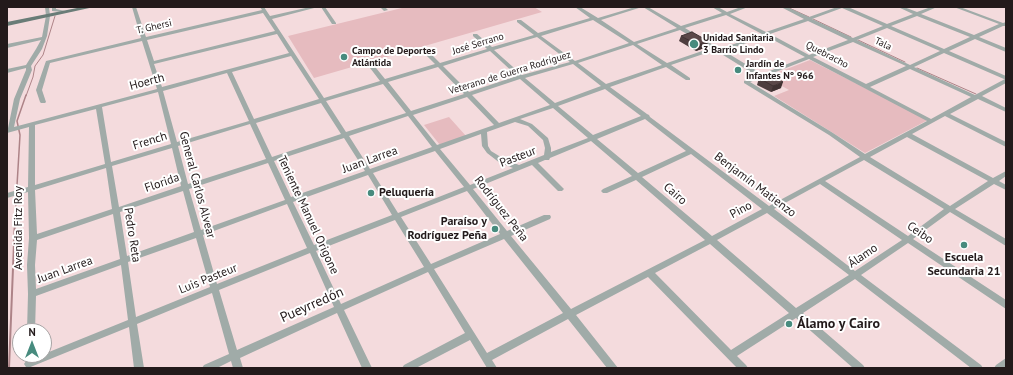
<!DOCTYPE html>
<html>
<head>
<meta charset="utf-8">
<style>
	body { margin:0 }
	#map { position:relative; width:1013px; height:375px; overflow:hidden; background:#f4dbdd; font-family:"PT Sans",sans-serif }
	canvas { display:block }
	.frame { position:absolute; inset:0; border:8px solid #231a1b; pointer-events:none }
	.north { position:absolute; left:12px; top:323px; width:40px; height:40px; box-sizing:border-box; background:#fff; border:1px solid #a7a3a4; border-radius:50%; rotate:0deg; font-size:11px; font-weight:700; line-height:16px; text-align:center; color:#231a1b }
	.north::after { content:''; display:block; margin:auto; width:14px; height:18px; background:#478b7e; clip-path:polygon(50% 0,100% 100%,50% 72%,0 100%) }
</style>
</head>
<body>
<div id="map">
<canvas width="1013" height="375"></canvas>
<div class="frame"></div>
<div class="north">N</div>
</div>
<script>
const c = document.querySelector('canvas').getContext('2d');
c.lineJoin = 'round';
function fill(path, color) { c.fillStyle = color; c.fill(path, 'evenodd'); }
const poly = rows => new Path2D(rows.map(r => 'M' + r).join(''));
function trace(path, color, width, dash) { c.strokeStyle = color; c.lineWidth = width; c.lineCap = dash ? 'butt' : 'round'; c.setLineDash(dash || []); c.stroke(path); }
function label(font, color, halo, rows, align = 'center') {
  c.font = font + ' "PT Sans",sans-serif'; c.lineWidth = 4; c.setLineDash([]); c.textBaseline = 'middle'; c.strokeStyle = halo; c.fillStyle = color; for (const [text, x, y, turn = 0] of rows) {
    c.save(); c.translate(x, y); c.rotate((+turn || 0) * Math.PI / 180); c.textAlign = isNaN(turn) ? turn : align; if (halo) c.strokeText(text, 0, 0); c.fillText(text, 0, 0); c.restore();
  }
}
fill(poly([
	[406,7,534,7,542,12,314,78,288,36],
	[810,60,926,119,926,121,865,153,774,96,789,90,766,77],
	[449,117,466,136,440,145,424,125]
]), '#e6bbbf');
trace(poly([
	[787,7,809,17],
	[813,19,851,37],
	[858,40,905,62],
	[917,68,976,94],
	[26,96,33,77,35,66,43,55,55,16]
]), '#ad8387', 1);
trace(poly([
	[15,219,20,135,17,121,26,95]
]), '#ad8387', 1.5);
trace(poly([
	[9,368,15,218]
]), '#ad8387', 2);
fill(poly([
	[45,7,49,7,50,16,47,36,42,49,31,66,32,70,20,99,14,127,157,89,142,41,50,63,42,90,46,102,45,103,41,103,40,102,36,90,46,61,141,38,132,7,136,7,146,37,262,10,260,7,264,7,270,16,310,7,318,7,272,19,324,98,380,81,367,64,368,63,372,63,385,79,435,64,421,50,421,48,425,48,440,63,487,49,473,36,473,34,477,34,492,47,534,35,517,22,517,20,521,20,538,33,590,18,575,7,580,7,598,18,635,7,642,7,601,20,634,42,677,28,643,7,648,7,681,26,722,13,712,7,718,7,727,12,741,7,748,7,730,14,766,32,804,19,781,7,787,7,809,17,837,7,848,7,887,24,913,14,898,7,904,7,917,12,931,7,937,7,921,14,974,35,999,24,954,7,960,7,1003,23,1006,22,1006,26,1003,26,979,37,1006,48,1006,52,975,39,949,51,1006,76,1006,83,982,96,1006,108,1006,112,978,99,950,114,1006,142,1006,147,945,116,912,134,993,178,1006,171,1006,176,999,181,1006,185,1006,190,994,184,955,209,1006,239,1006,246,950,212,913,239,1006,300,1006,309,908,243,861,275,981,365,983,368,971,368,855,279,803,313,863,365,865,368,853,368,796,318,737,356,746,365,748,368,737,368,648,277,576,315,618,368,607,368,568,319,492,360,497,368,487,368,470,340,416,368,402,368,404,365,465,333,428,272,344,310,372,368,362,368,337,313,240,358,243,368,233,368,231,361,217,368,202,368,204,365,229,354,212,293,137,324,144,368,134,368,129,327,28,368,26,367,24,364,26,361,41,355,44,355,44,354,128,320,121,265,36,296,35,331,27,331,28,294,27,265,29,238,28,192,7,198,7,193,28,187,29,127,7,133,14,99,26,70,26,68,7,73,7,69,26,65,36,49,41,40,7,48,7,44,42,37,46,16,45,7],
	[842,8,883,26,853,38,812,19,842,8],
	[263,13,275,31,154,61,147,40,263,13],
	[726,15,762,34,720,49,685,28,726,15],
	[917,16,970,37,944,49,891,26,917,16],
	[593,20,629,43,575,61,541,36,593,20],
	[808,21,848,40,809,55,770,34,808,21],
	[887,28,940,51,910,65,857,40,887,28],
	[680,30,711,48,667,63,637,44,680,30],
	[277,34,289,53,162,87,154,64,277,34],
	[766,36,805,57,762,74,724,51,766,36],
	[537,37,570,62,522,75,494,50,537,37],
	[853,42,906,66,866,84,813,57,853,42],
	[633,45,662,65,606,84,578,63,633,45],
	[715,50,757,76,744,81,744,83,829,135,860,157,769,206,650,117,649,115,647,114,610,87,666,67,686,80,690,80,690,78,671,65,715,50],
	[490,51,517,76,469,92,443,66,490,51],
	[944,53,1004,79,1005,79,975,95,914,67,944,53],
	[291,56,319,99,254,119,232,72,291,56],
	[809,59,927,121,865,154,833,133,750,82,809,59],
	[573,64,601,86,555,103,525,78,573,64],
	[438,67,464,94,411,111,388,82,438,67],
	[910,69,971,97,931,119,870,87,910,69],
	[227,73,249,121,177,142,163,91,227,73],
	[520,79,550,105,499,123,472,95,520,79],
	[383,84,406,113,346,132,326,101,383,84],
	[605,89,641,116,593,135,558,106,605,89],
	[158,92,171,144,111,162,102,107,158,92],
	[467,97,494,125,437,145,413,115,467,97],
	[321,103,341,134,272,157,256,123,321,103],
	[553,108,588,138,551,152,551,148,548,138,532,124,520,119,553,108],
	[96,109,105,164,35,185,35,125,96,109],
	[408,116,432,147,370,169,349,136,408,116],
	[645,119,686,151,638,173,597,139,645,119],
	[515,122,528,126,543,140,545,148,544,155,519,165,504,159,491,151,488,146,487,132,515,122],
	[250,124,266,159,188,184,178,146,250,124],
	[481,134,482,146,487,153,500,163,513,168,470,185,440,149,481,134],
	[907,137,988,181,950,206,870,157,907,137],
	[344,138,365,171,291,197,274,161,344,138],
	[591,141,632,176,603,189,601,191,603,193,607,193,636,180,705,240,571,309,511,236,550,219,551,217,550,215,544,215,507,231,473,189,532,165,558,191,562,191,564,189,538,163,545,160,549,160,550,158,591,141],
	[172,148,181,186,119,207,112,166,172,148],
	[435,151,464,187,398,213,373,173,435,151],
	[691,154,762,209,712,236,642,177,691,154],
	[864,160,944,209,908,236,825,181,864,160],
	[268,163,285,200,201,230,189,189,268,163],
	[106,168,112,209,37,234,35,190,106,168],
	[368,175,392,215,314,245,293,202,368,175],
	[820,184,902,240,855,271,774,209,820,184],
	[183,191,194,232,127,256,120,212,183,191],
	[467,191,500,234,431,264,401,217,467,191],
	[287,204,307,248,217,284,203,235,287,204],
	[767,213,849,275,796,308,717,240,767,213],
	[113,214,120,259,36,289,35,265,37,240,113,214],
	[395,220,424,267,341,304,316,251,395,220],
	[196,238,210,287,136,317,128,262,196,238],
	[504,239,563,313,487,353,434,269,504,239],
	[710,244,789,313,731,350,655,273,710,244],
	[310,253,334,307,237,350,219,290,310,253],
	[52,7,56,7,56,9,65,11,63,12,52,11,52,7],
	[321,7,325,7,336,23,336,24,332,24,321,7],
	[380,7,385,7,388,10,384,11,380,7],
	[1006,358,1006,368,994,368,996,365,1006,358]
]), '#a0aba8');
fill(poly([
	[82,7,94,7,7,26,7,22,82,7]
]), '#697c77');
fill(poly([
	[681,36,707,47,696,51,679,41],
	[759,78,781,88,771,92,757,85]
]), '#4e3e3f');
fill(poly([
	[708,41,707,47,696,51,698,45],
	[783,82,781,88,771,92,773,86]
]), '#403233');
const building = poly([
	[692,32,708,41,698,45,681,36,692,32],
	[770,74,783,82,773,86,759,78,770,74]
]);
fill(building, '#5b4849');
trace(building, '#403233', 1);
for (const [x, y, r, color] of [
	[694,44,5,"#478b7e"],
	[344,57,4,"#478b7e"],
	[738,70,4,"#478b7e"],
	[371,193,4,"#478b7e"],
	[495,229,4,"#478b7e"],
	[964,245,4,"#478b7e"],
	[789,324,4,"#478b7e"]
]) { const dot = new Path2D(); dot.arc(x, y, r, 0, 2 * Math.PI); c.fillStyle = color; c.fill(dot); trace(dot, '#fff', 1.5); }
label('10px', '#231a1b', '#fff', [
	["T. Ghersi",154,27,-13],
	["José Serrano",478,44,-17],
	["Tala",883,44,25],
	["Quebracho",827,55,27],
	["Veterano de Guerra Rodríguez",510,73,-17]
]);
label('bold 10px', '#231a1b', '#fff', [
	["Unidad Sanitaria",703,38],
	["3 Barrio Lindo",703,50],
	["Campo de Deportes",352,51],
	["Atlántida",352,63],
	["Jardín de",746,64],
	["Infantes N° 966",746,76]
], 'left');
label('12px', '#231a1b', '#fff', [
	["Hoerth",147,82,-15],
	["French",150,141,-17],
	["Pasteur",518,157,-21],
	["Juan Larrea",370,160,-20],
	["Florida",162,183,-19],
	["General Carlos Alvear",197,185,75],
	["Benjamín Matienzo",755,185,37],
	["Cairo",675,194,41],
	["Rodríguez Peña",501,209,52],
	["Pino",741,210,-28],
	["Teniente Manuel Origone",308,215,65],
	["Avenida Fitz Roy",19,228,-90],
	["Ceibo",920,233,34],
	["Pedro Reta",132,235,81],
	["Álamo",863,256,-34],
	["Juan Larrea",65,270,-20],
	["Luis Pasteur",208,279,-22]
]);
label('bold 12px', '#231a1b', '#fff', [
	["Peluquería",379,193],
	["Paraíso y",487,222,"right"],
	["Rodríguez Peña",487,236,"right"],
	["Escuela",964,258,"center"],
	["Secundaria 21",964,272,"center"]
], 'left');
label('14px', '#231a1b', '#fff', [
	["Pueyrredón",312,305,-24]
]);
label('bold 14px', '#231a1b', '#fff', [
	["Álamo y Cairo",797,324]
], 'left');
</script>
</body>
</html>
